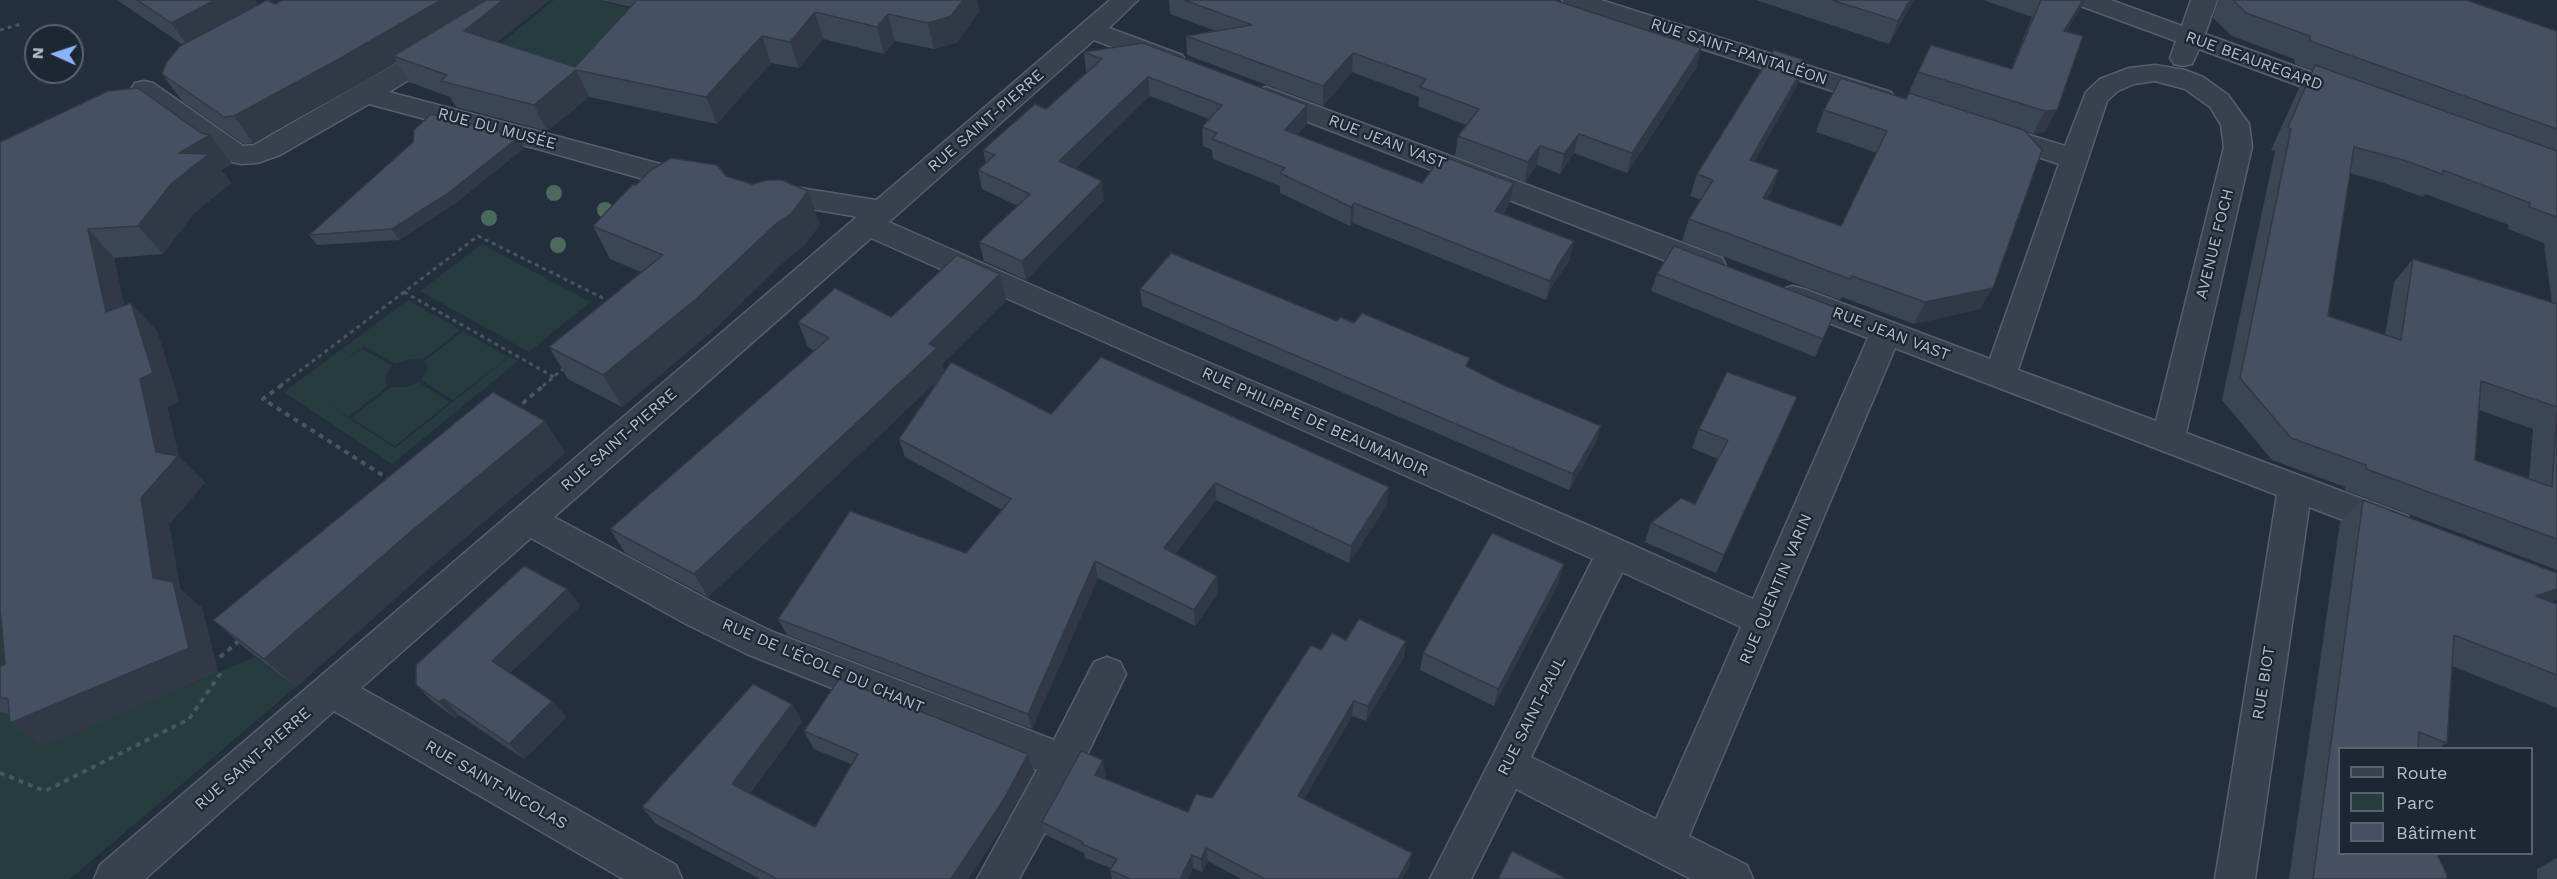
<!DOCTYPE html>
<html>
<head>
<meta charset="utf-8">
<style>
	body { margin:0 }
	#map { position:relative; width:2557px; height:879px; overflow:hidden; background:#242f3e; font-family:"Work Sans",sans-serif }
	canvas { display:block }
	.legend { position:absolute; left:2338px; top:747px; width:195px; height:108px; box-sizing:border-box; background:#1d2633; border:2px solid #59626f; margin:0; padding:8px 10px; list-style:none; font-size:18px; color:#b4bcc9 }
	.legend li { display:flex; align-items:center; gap:12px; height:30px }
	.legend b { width:30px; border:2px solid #59626f }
	.north { position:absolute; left:24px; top:24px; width:60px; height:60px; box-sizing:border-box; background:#1d2633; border:2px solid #59626f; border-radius:50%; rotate:273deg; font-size:16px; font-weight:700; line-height:24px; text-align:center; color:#b4bcc9 }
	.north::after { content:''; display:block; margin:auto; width:21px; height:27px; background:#8ab4f8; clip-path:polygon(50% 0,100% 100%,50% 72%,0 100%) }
</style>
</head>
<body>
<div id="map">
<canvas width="2557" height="879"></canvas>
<ul class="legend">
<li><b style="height:8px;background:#38414e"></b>Route</li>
<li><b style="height:16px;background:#263c3f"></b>Parc</li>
<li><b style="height:16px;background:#455162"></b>Bâtiment</li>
</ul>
<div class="north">N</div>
</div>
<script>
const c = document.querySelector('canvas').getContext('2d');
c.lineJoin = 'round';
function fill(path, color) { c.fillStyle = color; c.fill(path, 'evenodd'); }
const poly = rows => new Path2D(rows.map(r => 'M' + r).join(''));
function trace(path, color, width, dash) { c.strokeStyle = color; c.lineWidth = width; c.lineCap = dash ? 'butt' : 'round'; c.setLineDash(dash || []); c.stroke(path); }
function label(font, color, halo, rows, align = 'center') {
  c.font = font + ' "Work Sans",sans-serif'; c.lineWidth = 4.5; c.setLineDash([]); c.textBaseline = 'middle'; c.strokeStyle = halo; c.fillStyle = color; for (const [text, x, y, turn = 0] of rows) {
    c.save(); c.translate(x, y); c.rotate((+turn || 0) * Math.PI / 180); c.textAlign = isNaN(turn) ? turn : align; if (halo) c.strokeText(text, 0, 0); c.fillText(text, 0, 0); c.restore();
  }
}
fill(poly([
	[554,0,599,0,655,16,586,90,485,56],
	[482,244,590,302,529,352,420,291],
	[408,300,461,330,422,360,408,359,395,364,364,346,342,362,362,349,393,366,386,374,385,380,388,386,348,417,319,399,395,448,509,357,518,361,392,464,284,392],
	[463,331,508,357,453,400,421,380,427,371,427,366,424,361],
	[418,382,450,402,395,446,351,418,391,387,408,387],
	[0,389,46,746,88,728,88,724,108,719,141,705,141,701,170,693,255,657,296,687,70,879,0,879]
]), '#263c3f');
const pedestrian = poly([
	[530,129,668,166,704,173,708,180,704,187,694,190,668,186,520,144,516,138,520,132,530,129],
	[769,183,882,201,892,204,896,211,892,218,882,221,759,200,755,193,759,186,769,183]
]);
const minor = poly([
	[1110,0,1138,0,1109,28,1182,55,1186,61,1182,67,1173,69,1164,67,1094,40,889,222,1156,340,1599,530,1753,599,1868,338,1782,305,1778,297,1782,289,1793,286,1804,289,1990,359,2059,164,1987,140,1983,134,1987,128,1997,125,2065,146,2086,92,2100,79,2129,68,2155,65,2185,70,2203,77,2228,95,2249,124,2252,147,2186,433,2408,516,2413,526,2408,536,2396,540,2309,507,2255,879,2215,879,2277,495,1895,348,1689,836,1747,865,1753,879,1691,879,1516,789,1471,879,1430,879,1593,559,871,238,554,517,712,602,773,632,1054,740,1094,662,1107,657,1120,662,1126,674,1077,775,1019,879,977,879,1037,770,747,654,686,624,531,538,361,688,676,865,682,879,623,879,334,711,145,879,94,879,100,865,1110,0],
	[2155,81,2185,89,2210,107,2221,125,2224,147,2156,421,2018,370,2107,101,2118,91,2134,84,2155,81],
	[1622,572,1741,627,1656,819,1531,757,1622,572],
	[1562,0,1601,0,1891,92,1895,98,1891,104,1882,107,1873,104,1566,5,1562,0],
	[2074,0,2111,0,2182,26,2191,0,2217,0,2205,34,2356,88,2360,94,2356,100,2347,103,2338,100,2199,49,2192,64,2183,66,2174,64,2170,58,2176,41,2078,5,2074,0],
	[442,40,451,42,455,48,451,54,389,92,540,132,544,138,540,144,530,147,369,104,280,155,257,163,241,164,224,160,135,95,131,89,135,83,144,81,153,83,243,146,254,145,433,42,442,40],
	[1266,87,1722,258,1726,266,1722,274,1711,277,1700,274,1257,102,1253,96,1257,90,1266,87]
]);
trace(pedestrian, '#565f6c', 3);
trace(minor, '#565f6c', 3);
trace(poly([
	[0,30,21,24],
	[404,292,554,377],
	[280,386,478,236,611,302],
	[543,386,564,368]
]), '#44595c', 3, [4, 4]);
trace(poly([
	[282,385,263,399,390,480],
	[515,410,544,385],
	[220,657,240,640],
	[0,773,45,791,189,719,223,670]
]), '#44595c', 4, [5, 5]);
fill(pedestrian, '#38414e');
fill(minor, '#38414e');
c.fillStyle = '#4b6a5d';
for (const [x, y] of [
	[554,193],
	[605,210],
	[489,218],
	[558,245]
]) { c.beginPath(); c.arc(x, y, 8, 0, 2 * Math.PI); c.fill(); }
fill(poly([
	[117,0,255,0,258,5,275,4,498,42,575,67,631,7,601,0,977,0,979,12,956,43,934,49,895,41,884,54,823,39,799,68,771,63,717,124,589,97,547,131,456,107,450,97,409,82,397,62,356,86,253,143,244,144,182,101,162,74,183,45],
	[1169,0,1554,0,1701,48,1696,68,1627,173,1574,153,1560,174,1537,165,1525,182,1455,156,1458,136,1466,125,1418,106,1419,97,1352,72,1323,106,1187,55,1186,36,1216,31,1170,14],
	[1756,0,1914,0,1889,44],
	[1983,0,2085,0,2066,31,2045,132,2033,134,2026,131,1980,309,1914,324,1842,297,1840,300,1682,241,1689,219,1701,200,1690,196,1697,174,1799,82,1754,162,1779,170,1771,192,1767,199,1841,226,1877,153,1816,132,1824,110,1906,99,1918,72,2011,69,2032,17],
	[2218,0,2466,0,2557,31,2557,570,2345,490,2345,487,2272,460,2222,400,2275,151,2271,150,2299,88,2312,70,2295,64,2294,59,2232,36,2213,18],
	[2350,173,2384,183,2423,197,2425,194,2509,225,2508,229,2544,243,2552,303,2413,259,2394,282,2385,335,2328,316],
	[2479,410,2533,429,2529,478,2475,460],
	[1084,52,1307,105,1307,124,1297,135,1422,183,1510,203,1503,214,1570,260,1553,284,1546,300,1353,223,1350,226,1280,193,1280,186,1213,159,1212,150,1203,146,1202,127,1209,119,1150,96,1075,168,1104,200,1026,280,984,261,979,242,1018,206,982,189,978,170,986,163,983,150,1046,109,1087,72,1086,72],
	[108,91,201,133,210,135,232,164,221,170,231,183,194,213,163,254,114,258,124,305,157,331,179,401,167,407,179,457,205,483,169,524,180,589,202,608,218,672,45,746,10,723,9,714,0,712,0,666,5,664],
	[519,137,524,148,453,205,399,240,317,245,309,235],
	[726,176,752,184,820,224,804,246,790,256,711,332,622,407,568,379,549,347,641,272,610,259,593,226,636,185],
	[1657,274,1837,308,1815,357,1651,291],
	[1140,289,1337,321,1354,323,1469,367,1501,384,1601,426,1596,442,1569,490,1142,306],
	[1006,300,942,364,944,372,1051,414,1387,505,1349,563,1216,500,1175,554,1217,576,1218,593,1195,626,1098,578,1032,729,787,635,778,619,966,553,1002,510,905,457,899,439,941,377,708,597,625,553,610,529,814,351,808,347,798,322,891,317],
	[1797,397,1716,573,1645,542,1651,523,1695,504,1718,459,1692,448,1699,429],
	[545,421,565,453,435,563,296,687,246,649,213,620],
	[2363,500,2557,573,2557,599,2552,602,2557,604,2557,708,2452,666,2447,743,2439,748,2340,748,2447,879,2289,879,2340,522],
	[1559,582,1494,706,1420,670,1423,653],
	[567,589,580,606,510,673,552,701,566,717,524,759,459,715,455,718,432,701,416,685],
	[1346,640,1404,657,1366,721,1352,716,1304,799,1412,853,1409,866,1402,879,1241,879,1208,861,1202,872,1193,868,1188,879,1112,879,1110,870,1111,868,1085,858,1084,853,1046,835,1042,822,1106,774,1104,779,1188,812,1212,798,1321,650],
	[792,704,802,722,750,793,815,827,851,764,814,749,804,731,1034,771,1010,815,968,879,760,879,656,824,642,807],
	[2557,858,2557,879,2537,879,2537,869]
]), '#3b4654');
fill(poly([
	[215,0,255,0,263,13,191,50,171,23],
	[441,0,500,0,393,56,397,62,356,86,253,143,234,116],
	[503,0,550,0,479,57,464,31],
	[963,0,977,0,979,12,956,43,934,49,928,23],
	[1910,0,1914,0,1889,44,1898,21],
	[2084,0,2085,0,2081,8,2053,53,2064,31],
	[815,12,823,39,799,68,790,42],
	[888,14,895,41,884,54,877,27],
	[762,36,771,63,717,124,706,97],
	[1701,48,1696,68,1627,173,1632,153],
	[1353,53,1352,72,1323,106,1323,86],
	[1807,61,1799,82,1743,182,1750,160],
	[576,70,589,97,547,131,534,105],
	[1148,77,1150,96,1062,180,1059,161],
	[1307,105,1307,124,1285,149,1285,130],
	[2057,110,2045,132,2033,134,2045,111],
	[1579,134,1574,153,1560,174,1564,154],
	[210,135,232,164,221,170,231,183,194,213,163,254,138,226,179,153],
	[519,137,524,148,453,205,399,240,392,229],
	[1540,146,1537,165,1525,182,1528,162],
	[1779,170,1771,192,1755,220,1763,198],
	[1102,181,1104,200,1026,280,1022,261],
	[1514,183,1510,203,1491,230,1495,211],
	[808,191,820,224,804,246,790,256,711,332,622,407,603,375],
	[1354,203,1353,223,1350,226,1351,207],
	[88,229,114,258,132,340,106,312],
	[1574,241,1570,260,1553,284,1546,300,1550,281,1558,265],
	[1000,274,1006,300,942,364,945,374,708,597,694,574],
	[1993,288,1980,309,1914,324,1925,302],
	[131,303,157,331,179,401,167,407,179,457,205,483,169,524,180,589,202,608,218,672,45,746,10,723,153,578,141,498,140,379],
	[545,421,565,453,435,563,296,687,264,659,409,533],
	[1601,426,1596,442,1569,490,1573,474],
	[1215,483,1216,500,1166,565,1164,548],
	[1389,487,1387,505,1349,563,1351,546],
	[1095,561,1098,578,1032,729,1028,714],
	[1564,564,1559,582,1494,706,1498,689],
	[1217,576,1218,593,1195,626,1194,610],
	[567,589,580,606,506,677,492,661],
	[2557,589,2557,599,2551,603,2536,596],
	[1406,641,1404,657,1366,721,1368,706],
	[444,699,459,715,455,718,439,702],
	[552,701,566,717,524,759,509,744],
	[1354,701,1352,716,1298,809,1298,796],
	[792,704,802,722,744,800,732,784],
	[1028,754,1034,771,1010,815,968,879,951,879],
	[1103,760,1106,774,1098,789,1095,775],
	[1206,848,1208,861,1202,872,1201,859],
	[1412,853,1409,866,1402,879,1398,879],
	[1192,855,1193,868,1188,879,1180,879]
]), '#303945');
const building = poly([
	[137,0,215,0,171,23,137,0],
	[267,0,275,4,283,0,441,0,339,59,234,116,224,117,162,74,166,63,180,46,267,0],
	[486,0,503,0,464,31,575,67,637,0,963,0,951,16,928,23,888,14,877,27,815,12,790,42,762,36,706,97,576,70,534,105,441,81,447,75,393,56,486,0],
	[1184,0,1554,0,1701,48,1632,153,1579,134,1564,154,1540,146,1528,162,1458,136,1479,109,1420,87,1426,79,1353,53,1323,86,1186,36,1252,25,1184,0],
	[1832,0,1910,0,1898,21,1832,0],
	[2041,0,2083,0,2064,31,2083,36,2057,110,2045,111,1918,72,1931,45,2012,69,2041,0],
	[2233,0,2466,0,2557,31,2557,129,2310,41,2310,36,2246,13,2233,0],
	[1143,43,1307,105,1285,130,1422,183,1442,156,1514,183,1495,211,1574,241,1558,265,1550,281,1354,203,1351,207,1280,173,1285,168,1212,139,1217,133,1202,127,1222,105,1148,77,1059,161,1102,181,1029,255,1022,261,979,242,1030,194,978,170,995,155,983,150,1035,104,1046,109,1102,59,1084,52,1143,43],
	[1774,50,1807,61,1750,160,1779,170,1763,198,1841,226,1887,131,1824,110,1841,78,1906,99,1909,93,2024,130,2042,150,1993,288,1925,302,1852,276,1850,279,1689,219,1713,180,1697,174,1774,50],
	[2315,65,2557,151,2557,217,2529,207,2530,203,2443,170,2442,174,2403,160,2354,147,2328,316,2401,340,2413,259,2557,304,2557,407,2481,381,2475,460,2552,487,2557,411,2557,539,2366,469,2366,465,2291,438,2240,378,2291,129,2288,127,2315,65],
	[138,88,201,133,210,135,179,153,209,154,171,184,138,226,88,229,106,312,131,303,153,373,140,379,156,452,178,456,141,498,153,578,173,582,189,648,10,723,8,699,0,697,0,666,5,664,0,608,0,142,108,91,138,88],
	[431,114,519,137,447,194,392,229,309,235,413,142,414,130,431,114],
	[671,158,717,165,726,176,752,184,768,180,782,180,808,191,792,213,777,223,696,299,603,375,549,347,663,255,593,226,632,185,636,185,651,170,671,158],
	[1674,246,1837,308,1823,339,1657,274,1674,246],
	[1171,253,1337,321,1340,317,1354,323,1362,313,1470,358,1466,366,1501,384,1601,426,1573,474,1140,289,1171,253],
	[957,255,1000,274,929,344,937,348,694,574,610,529,829,338,798,322,835,288,891,317,957,255],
	[1101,357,1389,487,1351,546,1215,483,1164,548,1217,576,1194,610,1095,561,1028,714,778,619,850,511,966,553,1011,499,899,439,951,362,1051,414,1101,357],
	[1727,372,1797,397,1724,555,1651,523,1681,498,1695,504,1728,440,1699,429,1727,372],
	[493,392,545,421,409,533,264,659,213,620,493,392],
	[2363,500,2557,573,2557,589,2536,596,2557,604,2557,675,2454,635,2447,743,2419,732,2418,748,2340,748,2340,854,2437,854,2447,875,2447,879,2313,879,2363,500],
	[1492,533,1564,564,1498,689,1423,653,1492,533],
	[524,566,567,589,492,661,552,701,509,744,444,699,439,702,416,685,416,665,524,566],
	[1359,619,1406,641,1368,706,1354,701,1298,796,1412,853,1398,879,1265,879,1206,848,1201,859,1192,855,1180,879,1130,879,1110,870,1117,859,1082,844,1083,842,1042,822,1081,751,1103,760,1095,775,1188,812,1196,794,1212,798,1311,645,1321,650,1332,633,1346,640,1359,619],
	[839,679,1028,754,1004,799,951,879,777,879,642,807,753,684,792,704,732,784,815,827,858,754,804,731,839,679],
	[1512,851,1567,879,1498,879,1512,851]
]);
fill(building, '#455162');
trace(building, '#303945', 1.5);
label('16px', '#b4bcc9', '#1d2633', [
	["RUE SAINT-PANTALÉON",1739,52,18],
	["RUE BEAUREGARD",2254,61,20],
	["RUE SAINT-PIERRE",986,121,-41],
	["RUE DU MUSÉE",497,129,15],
	["RUE JEAN VAST",1387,142,21],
	["AVENUE FOCH",2215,244,-76],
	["RUE JEAN VAST",1891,334,21],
	["RUE PHILIPPE DE BEAUMANOIR",1315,422,24],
	["RUE SAINT-PIERRE",619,440,-41],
	["RUE QUENTIN VARIN",1776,589,-67],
	["RUE DE L'ÉCOLE DU CHANT",823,666,23],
	["RUE BIOT",2264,683,-81],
	["RUE SAINT-PAUL",1532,716,-63],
	["RUE SAINT-PIERRE",253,759,-41],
	["RUE SAINT-NICOLAS",496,785,30]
]);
</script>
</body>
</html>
